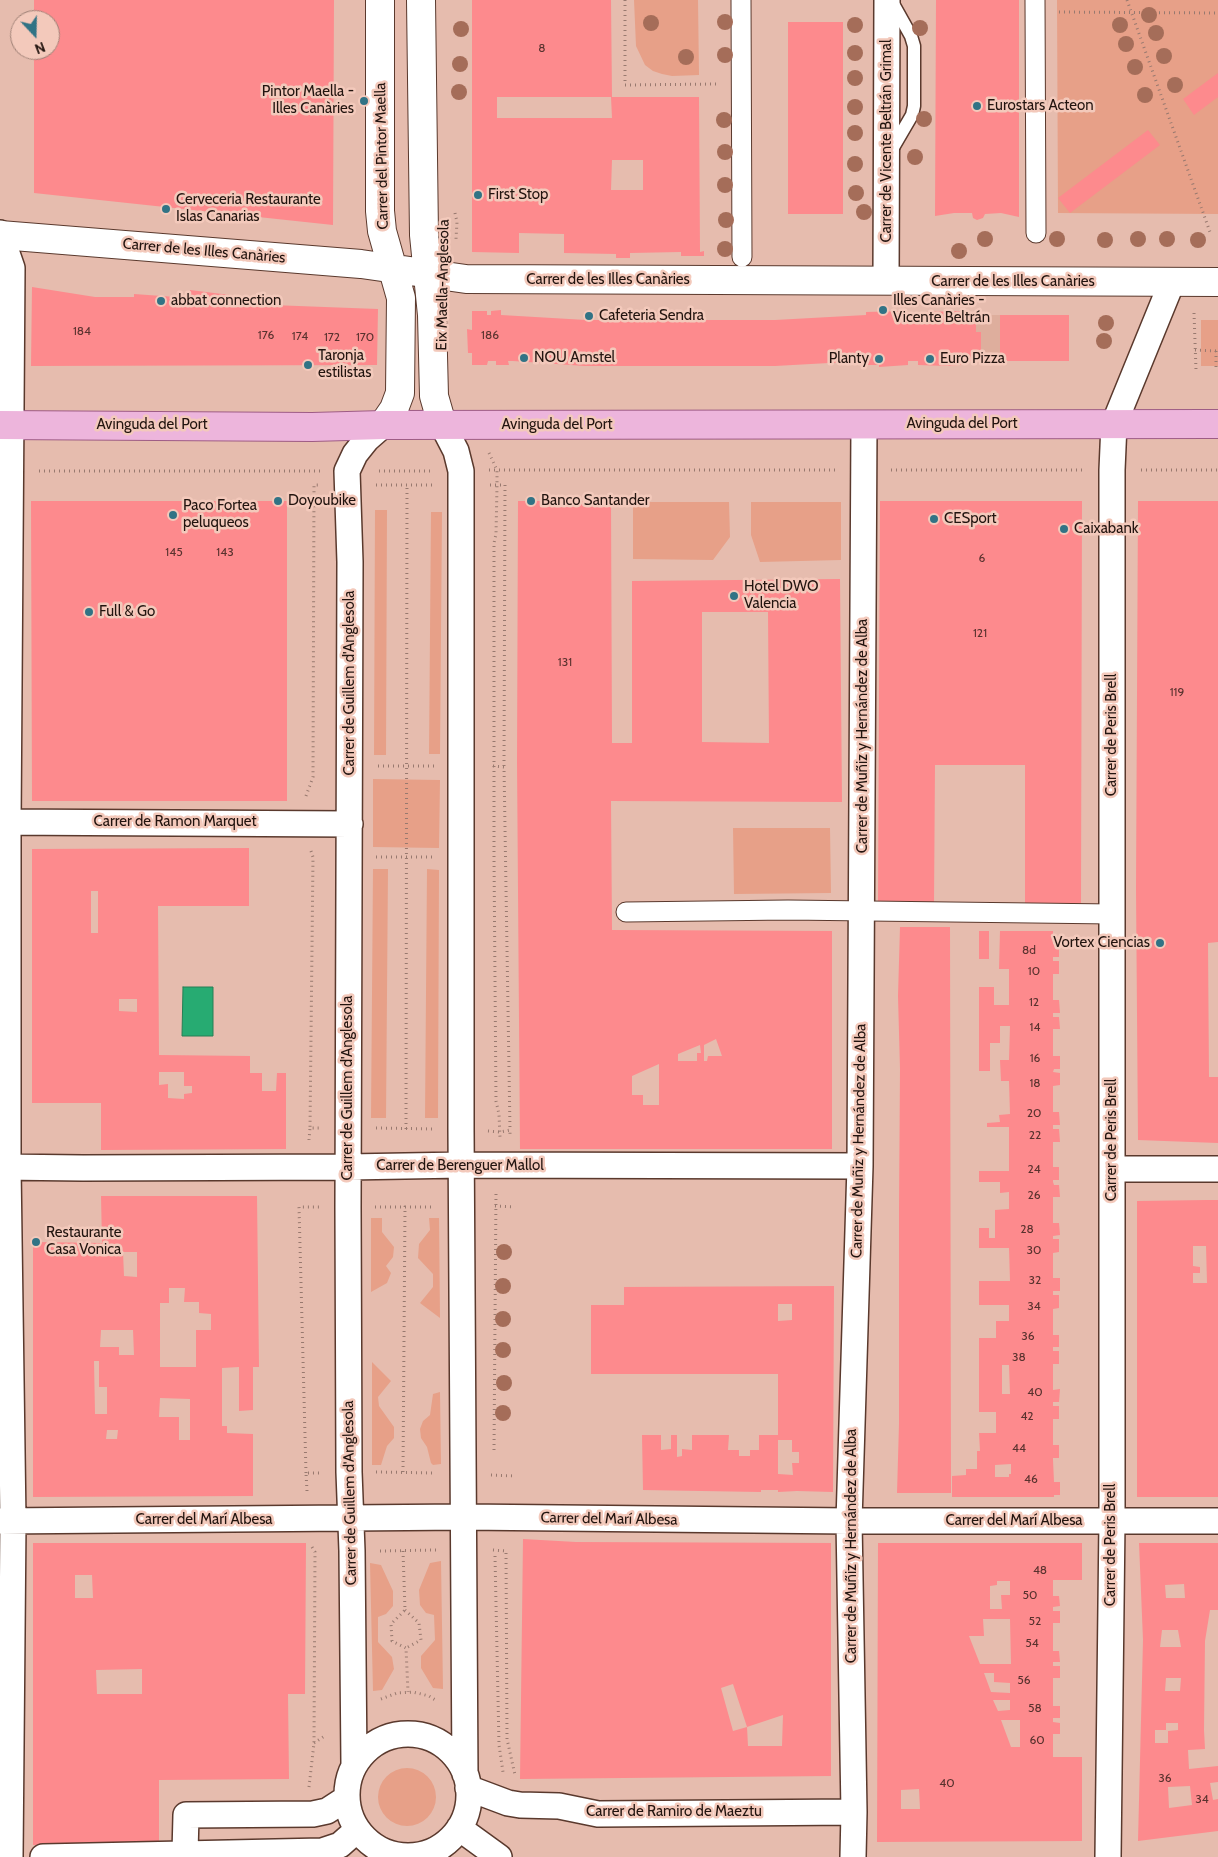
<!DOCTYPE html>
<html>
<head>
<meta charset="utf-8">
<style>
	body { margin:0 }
	#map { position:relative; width:1218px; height:1857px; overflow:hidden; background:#e6bcae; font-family:Cabin,sans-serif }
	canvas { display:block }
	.north { position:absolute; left:10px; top:10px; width:50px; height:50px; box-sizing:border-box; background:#f3c9bb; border:1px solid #9f8176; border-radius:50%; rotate:159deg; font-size:14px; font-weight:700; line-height:20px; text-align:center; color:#22140f }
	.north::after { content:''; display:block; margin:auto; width:18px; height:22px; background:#317385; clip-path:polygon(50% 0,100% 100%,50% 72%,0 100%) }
</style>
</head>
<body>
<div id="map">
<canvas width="1218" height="1857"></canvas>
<div class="north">N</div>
</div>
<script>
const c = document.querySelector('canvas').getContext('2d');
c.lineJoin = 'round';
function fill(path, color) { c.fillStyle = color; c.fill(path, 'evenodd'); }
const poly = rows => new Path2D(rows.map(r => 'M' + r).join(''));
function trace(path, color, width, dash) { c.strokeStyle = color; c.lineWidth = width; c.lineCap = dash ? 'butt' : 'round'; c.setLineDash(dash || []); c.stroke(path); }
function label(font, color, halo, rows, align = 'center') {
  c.font = font + ' Cabin,sans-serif'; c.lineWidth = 5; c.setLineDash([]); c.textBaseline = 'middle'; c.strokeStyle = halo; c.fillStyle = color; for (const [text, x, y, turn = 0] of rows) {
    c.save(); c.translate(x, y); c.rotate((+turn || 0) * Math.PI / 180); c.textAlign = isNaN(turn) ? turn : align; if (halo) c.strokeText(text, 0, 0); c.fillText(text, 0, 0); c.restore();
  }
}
fill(poly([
	[962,315,1069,315,1069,361,963,361]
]), '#deae9d');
fill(poly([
	[634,0,698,0,699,75,672,76,662,74,653,71,645,65,636,46],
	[1057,0,1218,0,1218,214,1058,213],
	[1201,320,1218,320,1218,366,1201,366],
	[633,502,729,502,730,537,713,560,633,559],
	[751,502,841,502,841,560,760,562,751,535],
	[375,510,387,510,386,755,374,755],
	[431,512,442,512,440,754,429,754],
	[373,779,440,780,439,848,373,847],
	[733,828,830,828,831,893,734,894],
	[373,869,388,869,386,1118,371,1118],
	[427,869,439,870,438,1118,425,1118],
	[371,1218,382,1218,382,1232,394,1247,393,1257,386,1266,391,1273,387,1283,371,1292],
	[429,1218,439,1218,440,1318,420,1303,433,1287,433,1274,418,1258,419,1244,430,1230],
	[372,1362,391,1381,378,1397,379,1406,394,1427,394,1438,387,1446,381,1465,372,1465],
	[440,1392,441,1464,433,1465,431,1463,427,1447,421,1438,420,1429,423,1421,430,1415,433,1394],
	[441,1561,443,1689,433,1688,421,1668,421,1656,435,1640,434,1615,426,1613,420,1605,419,1590,430,1563],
	[370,1563,381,1565,393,1591,393,1606,386,1614,378,1617,378,1642,392,1657,394,1669,382,1690,373,1691],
	'378 1797a29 29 0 1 1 58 0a29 29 0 1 1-58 0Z'
]), '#e7a088');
const water = poly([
	[183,987,213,987,213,1036,182,1036,183,987]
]);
fill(water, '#27ab72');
trace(water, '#267e54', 1);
fill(poly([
	[34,0,334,0,333,225,34,193,34,50,50,50,50,20,34,20],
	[472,0,611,0,612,97,699,97,700,252,704,251,704,256,681,256,681,252,630,253,630,258,616,258,616,254,564,253,564,234,519,233,519,253,472,252],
	[497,97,611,97,612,118,497,118],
	[612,160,643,160,643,190,611,190],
	[936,0,1019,0,1019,217,1001,213,985,214,983,218,977,220,973,218,972,213,954,213,935,216],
	[788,22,843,22,843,214,788,214],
	[1218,73,1218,97,1194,115,1183,99],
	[1148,130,1160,145,1070,213,1058,198],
	[32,287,95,297,134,297,134,294,190,298,190,290,246,297,245,304,378,309,377,365,31,366],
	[501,310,501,315,586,320,775,320,866,315,866,312,901,311,901,315,924,315,925,312,960,311,960,315,962,315,963,323,976,323,976,332,981,332,981,355,976,355,976,361,961,361,961,365,947,366,918,365,918,361,908,361,908,365,879,367,879,365,865,365,865,361,775,366,585,366,513,361,508,361,509,365,496,365,496,361,488,361,487,365,472,365,472,353,468,353,467,329,472,330,472,311,487,311,487,315,491,315,491,311],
	[1000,315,1069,315,1069,361,1000,361],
	[31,501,287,501,287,801,32,801],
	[518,501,611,501,612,743,632,743,632,581,840,579,842,802,611,801,612,930,832,931,832,1149,520,1149,517,761],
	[702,612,768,612,769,743,702,742],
	[716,1039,722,1056,708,1056,707,1061,704,1061,704,1045],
	[700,1045,701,1053,697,1053,697,1061,678,1061,678,1054],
	[659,1064,659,1105,643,1105,643,1095,632,1095,632,1076],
	[880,501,1082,501,1081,903,1025,903,1025,765,935,765,934,903,878,903],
	[1138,501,1218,501,1218,942,1208,943,1209,1077,1218,1077,1218,1143,1138,1140,1136,888],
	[249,848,249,906,158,906,159,1055,250,1056,250,1073,262,1073,262,1091,276,1091,277,1073,286,1073,286,1149,101,1150,101,1103,32,1103,32,849],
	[91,891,98,891,98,933,91,933],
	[119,999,137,999,137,1012,119,1011],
	[159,1072,184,1072,184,1086,192,1086,192,1093,184,1094,184,1099,168,1098,168,1084,159,1085],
	[900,927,950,927,951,1493,897,1493,899,1424,899,1210,900,1069,898,996],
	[979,931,989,931,989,959,979,959],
	[1000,931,1053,931,1053,944,1059,944,1059,957,1053,957,1053,961,1059,961,1059,974,1053,974,1053,1000,1059,1000,1060,1013,1053,1013,1053,1017,1059,1017,1060,1029,1053,1029,1053,1056,1060,1056,1060,1069,1054,1069,1053,1072,1060,1073,1060,1085,1053,1086,1053,1112,1059,1112,1060,1125,1053,1125,1053,1129,1059,1129,1060,1142,1053,1142,1053,1167,1059,1167,1059,1180,1053,1180,1053,1182,1054,1185,1059,1185,1060,1197,1053,1197,1053,1223,1059,1223,1060,1235,1053,1236,1053,1239,1059,1239,1059,1252,1053,1253,1053,1278,1060,1278,1060,1291,1053,1291,1053,1295,1059,1295,1059,1308,1053,1309,1053,1335,1059,1335,1059,1347,1053,1347,1053,1351,1059,1351,1059,1364,1053,1364,1053,1390,1060,1389,1059,1402,1053,1402,1053,1406,1059,1406,1059,1419,1053,1419,1053,1445,1059,1445,1059,1458,1053,1458,1053,1460,1054,1482,1060,1482,1060,1495,1054,1495,1054,1497,952,1497,952,1476,966,1475,966,1469,977,1469,977,1451,980,1451,979,1433,996,1433,996,1412,979,1412,979,1338,996,1338,996,1321,1009,1321,1009,1305,979,1305,979,1281,1010,1281,1009,1248,979,1248,979,1228,989,1228,989,1238,995,1238,995,1210,1009,1209,1009,1192,1000,1193,1000,1182,979,1182,979,1171,1009,1171,1009,1127,987,1127,987,1123,1000,1122,999,1115,1010,1114,1009,1081,1001,1081,1000,1060,1009,1060,1010,1026,1000,1026,1000,1043,990,1043,990,1071,979,1071,979,987,994,987,994,1005,1009,1005,1009,969,999,969],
	[1002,1365,1009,1365,1010,1394,1002,1394],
	[1011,1464,1011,1474,1009,1474,1009,1477,995,1477,995,1465],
	[101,1196,257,1196,259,1367,253,1367,253,1410,239,1411,239,1367,222,1368,222,1426,227,1426,227,1433,253,1434,253,1496,33,1497,33,1242,102,1243],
	[123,1252,137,1252,137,1277,124,1276],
	[169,1288,185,1288,184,1302,199,1302,199,1313,211,1314,211,1330,196,1330,196,1367,160,1367,160,1303,169,1303],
	[101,1330,133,1330,134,1355,119,1355,119,1347,100,1347],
	[94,1361,99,1361,99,1387,107,1387,107,1414,95,1414],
	[160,1398,190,1399,190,1440,179,1440,179,1417,159,1417],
	[107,1430,118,1430,117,1439,106,1439],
	[1206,1200,1218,1200,1218,1497,1137,1497,1137,1201],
	[1193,1246,1206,1246,1207,1283,1193,1283,1193,1273,1200,1273,1200,1267,1193,1266],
	[834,1286,833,1492,797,1491,778,1492,778,1490,761,1490,761,1492,643,1490,642,1435,661,1435,661,1450,671,1449,671,1435,677,1435,677,1457,682,1456,682,1449,692,1450,692,1435,729,1435,728,1450,739,1450,739,1456,750,1456,750,1450,759,1450,759,1435,778,1435,778,1374,591,1374,591,1305,624,1305,624,1287],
	[778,1304,792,1304,792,1320,778,1321],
	[778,1440,792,1440,792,1452,799,1452,799,1463,792,1463,793,1475,778,1474],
	[523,1539,576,1542,831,1543,831,1776,520,1779],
	[733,1684,747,1727,783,1715,782,1746,748,1746,747,1727,733,1731,721,1688],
	[33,1543,306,1543,305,1694,288,1694,289,1779,159,1780,159,1845,33,1845],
	[75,1575,92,1575,93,1598,75,1598],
	[142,1669,142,1694,97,1694,96,1670],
	[878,1543,1082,1543,1082,1580,1053,1580,1053,1596,1059,1596,1060,1606,1053,1607,1053,1611,1060,1611,1060,1623,1053,1623,1053,1651,1059,1651,1060,1662,1053,1662,1053,1666,1060,1666,1060,1678,1053,1678,1053,1706,1060,1706,1060,1718,1053,1718,1053,1722,1060,1723,1060,1734,1053,1734,1053,1757,1082,1757,1082,1841,877,1842],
	[997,1581,1010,1581,1010,1595,1001,1595,1002,1609,990,1609,990,1586,997,1585],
	[983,1619,1010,1619,1011,1664,980,1664,969,1636,984,1636],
	[984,1673,994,1673,994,1682,1010,1683,1010,1693,991,1692],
	[993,1700,1010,1700,1010,1710,998,1711],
	[1001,1720,1020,1720,1020,1747,1011,1747],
	[919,1789,920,1809,901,1809,901,1790],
	[1139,1543,1218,1543,1218,1610,1210,1610,1205,1641,1204,1730,1205,1749,1188,1750,1189,1769,1218,1766,1218,1782,1210,1783,1213,1800,1218,1799,1218,1831,1138,1841,1143,1640],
	[1184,1584,1185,1598,1166,1598,1165,1585],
	[1162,1630,1178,1630,1181,1647,1160,1647],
	[1166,1678,1181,1678,1180,1691,1165,1691],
	[1166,1723,1178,1723,1178,1730,1168,1731,1168,1743,1155,1743,1155,1730,1166,1730],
	[1190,1786,1192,1805,1169,1808,1168,1787]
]), '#fd8a8d');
const service = poly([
	[891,151,912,115,914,106,914,46,911,36,892,2]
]);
const pedestrian = poly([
	[741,0,742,257],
	[1035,0,1036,233],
	[626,912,788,910,1113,914]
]);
const minor = poly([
	[0,233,12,268,8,823,8,1167,13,1521,10,1857],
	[886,281,887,0],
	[442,424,456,451,461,471,461,1129,465,1774],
	[0,822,350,824],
	[0,1167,83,1168,348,1167,462,1165,860,1166],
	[1112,1169,1218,1169],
	[0,1521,464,1517,849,1521,1218,1521],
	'347 1795a61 61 0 1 1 122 0a61 61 0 1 1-122 0Z',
	[354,1765,352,1551,349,1472,348,1207,350,562,347,471,355,454,367,439,383,425],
	[468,1788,508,1803,520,1805,559,1806,598,1814,854,1812],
	[459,1828,499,1857],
	[185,1853,186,1815,313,1814,327,1811,347,1798],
	[43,1857,322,1851,340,1845,357,1830],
	[853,1857,854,1812,849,1521,860,1166,864,424],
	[1108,1857,1112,1521,1112,470,1114,424,1172,282]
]);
const tertiary = poly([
	[380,0,380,211,382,231,401,298,400,393,394,409,383,425],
	[421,0,424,235,432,315,434,396,442,424],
	[0,235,361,264,466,279,1218,282]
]);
const primary = poly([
	[0,425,312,427,383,425,1218,424]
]);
trace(service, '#5a392d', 15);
trace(pedestrian, '#5a392d', 21);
trace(minor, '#5a392d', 28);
trace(tertiary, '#5a392d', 30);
trace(primary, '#9e5c85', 30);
trace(poly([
	[625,0,625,85,717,84],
	[1127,0,1210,232],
	[1059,12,1218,13],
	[455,213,457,222,456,239],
	[1194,313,1196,370],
	[1195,350,1218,351],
	[1216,351,1216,370],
	[489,453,497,470,497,486,496,534,494,543,494,857,496,1101,499,1114,500,1137],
	[489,470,835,470],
	[891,470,1085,470],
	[1141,470,1218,470],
	[39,471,320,471],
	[379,471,432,471],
	[376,485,432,485],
	[490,485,505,485,504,767],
	[378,766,434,766],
	[493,766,504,767,510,1130],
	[306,796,313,777,314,485,320,485],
	[311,851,313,857,310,1128,319,1128],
	[376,857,433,857],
	[376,1128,434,1129],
	[406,1129,407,485],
	[488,1131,500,1132,510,1130,510,1136],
	[309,1140,310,1128],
	[495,1206,515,1207],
	[375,1207,405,1207],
	[494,1450,496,1193],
	[376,1472,434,1473],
	[403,1472,405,1207,434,1207],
	[306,1473,299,1207,319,1207],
	[491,1475,515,1476],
	[307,1491,306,1473,322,1473],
	[493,1550,506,1551,507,1739,515,1775],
	[380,1551,436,1550],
	[403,1551,405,1610,391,1624,392,1641,406,1648,408,1692],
	[495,1556,499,1745,503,1772],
	[405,1610,419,1623,421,1640,406,1648],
	[381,1699,397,1693,413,1692,429,1696,437,1701],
	[314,1743,326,1735],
	[309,1787,314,1743,315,1552,312,1547]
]), '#98796f', 3, [1, 4]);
trace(service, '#fff', 12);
trace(pedestrian, '#fff', 19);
trace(minor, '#fff', 25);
trace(tertiary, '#fff', 28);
trace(primary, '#edb5dc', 28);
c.fillStyle = '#a56d59';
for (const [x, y] of [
	[1149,15],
	[725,22],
	[651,23],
	[855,25],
	[1120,25],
	[920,28],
	[461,29],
	[1156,33],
	[1126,44],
	[855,53],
	[725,55],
	[1164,56],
	[686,57],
	[460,64],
	[1135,67],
	[855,78],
	[1175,85],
	[459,92],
	[1145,95],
	[855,107],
	[924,119],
	[724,120],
	[855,133],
	[725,152],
	[915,157],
	[855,164],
	[725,185],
	[856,193],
	[864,212],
	[726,220],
	[985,239],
	[1057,239],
	[1138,239],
	[1167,239],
	[1105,240],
	[1198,240],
	[725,249],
	[959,251],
	[1106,323],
	[1104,341],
	[504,1252],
	[503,1286],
	[503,1319],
	[503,1350],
	[504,1383],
	[503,1413]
]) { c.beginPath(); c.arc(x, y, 8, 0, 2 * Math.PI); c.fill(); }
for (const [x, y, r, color] of [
	[364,101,5,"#317385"],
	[977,106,5,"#317385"],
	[478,195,5,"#317385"],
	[166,209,5,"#317385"],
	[161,301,5,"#317385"],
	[883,310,5,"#317385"],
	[589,316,5,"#317385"],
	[524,358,5,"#317385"],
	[879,359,5,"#317385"],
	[930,359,5,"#317385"],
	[308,365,5,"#317385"],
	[278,501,5,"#317385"],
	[531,501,5,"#317385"],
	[173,515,5,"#317385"],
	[934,519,5,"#317385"],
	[1064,529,5,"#317385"],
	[734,596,5,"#317385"],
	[89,612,5,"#317385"],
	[1160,943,5,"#317385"],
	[36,1242,5,"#317385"]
]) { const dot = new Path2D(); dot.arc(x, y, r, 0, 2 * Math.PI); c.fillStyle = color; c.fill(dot); trace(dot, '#f3c9bb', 2); }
label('12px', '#59322e', null, [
	["8",542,48],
	["184",82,331],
	["176",266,335],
	["186",490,335],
	["174",300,336],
	["172",332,337],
	["170",365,337],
	["145",174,552],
	["143",225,552],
	["6",982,558],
	["121",980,633],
	["131",565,662],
	["119",1177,692],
	["8d",1029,950],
	["10",1034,971],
	["12",1034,1002],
	["14",1035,1027],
	["16",1035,1058],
	["18",1035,1083],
	["20",1034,1113],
	["22",1035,1135],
	["24",1034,1169],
	["26",1034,1195],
	["28",1027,1229],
	["30",1034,1250],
	["32",1035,1280],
	["34",1034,1306],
	["36",1028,1336],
	["38",1019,1357],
	["40",1035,1392],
	["42",1027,1416],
	["44",1019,1448],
	["46",1031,1479],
	["48",1040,1570],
	["50",1030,1595],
	["52",1035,1621],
	["54",1032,1643],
	["56",1024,1680],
	["58",1035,1708],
	["60",1037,1740],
	["36",1165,1778],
	["40",947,1783],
	["34",1202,1799]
]);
label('15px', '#22140f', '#f3c9bb', [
	["Pintor Maella -",354,92,"right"],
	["Illes Canàries",354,109,"right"],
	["Eurostars Acteon",987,106],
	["First Stop",488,195],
	["Cerveceria Restaurante",176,200],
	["Islas Canarias",176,217],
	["abbat connection",171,301],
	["Illes Canàries -",893,301],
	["Vicente Beltrán",893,318],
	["Cafeteria Sendra",599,316],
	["Taronja",318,356],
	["estilistas",318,373],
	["NOU Amstel",534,358],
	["Planty",869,359,"right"],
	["Euro Pizza",940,359],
	["Doyoubike",288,501],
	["Banco Santander",541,501],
	["Paco Fortea",183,506],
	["peluqueos",183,523],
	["CESport",944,519],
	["Caixabank",1074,529],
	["Hotel DWO",744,587],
	["Valencia",744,604],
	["Full & Go",99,612],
	["Vortex Ciencias",1150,943,"right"],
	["Restaurante",46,1233],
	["Casa Vonica",46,1250]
], 'left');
label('15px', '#22140f', '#f3c9bb', [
	["Carrer de Vicente Beltrán Grimal",887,141,-90],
	["Carrer del Pintor Maella",382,156,-91],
	["Carrer de les Illes Canàries",204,251,5],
	["Carrer de les Illes Canàries",608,280],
	["Carrer de les Illes Canàries",1013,282],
	["Eix Maella-Anglesola",443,285,-89],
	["Avinguda del Port",962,424],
	["Avinguda del Port",152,425],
	["Avinguda del Port",557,425],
	["Carrer de Guillem d'Anglesola",350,683,-90],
	["Carrer de Peris Brell",1112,735,-90],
	["Carrer de Muñiz y Hernández de Alba",863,736,-90],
	["Carrer de Ramon Marquet",175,822],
	["Carrer de Guillem d'Anglesola",348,1088,-90],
	["Carrer de Peris Brell",1112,1140,-90],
	["Carrer de Muñiz y Hernández de Alba",859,1141,-89],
	["Carrer de Berenguer Mallol",460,1166],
	["Carrer de Guillem d'Anglesola",350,1493,-91],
	["Carrer del Marí Albesa",609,1519,1],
	["Carrer del Marí Albesa",204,1520],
	["Carrer del Marí Albesa",1014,1521],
	["Carrer de Peris Brell",1111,1545,-90],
	["Carrer de Muñiz y Hernández de Alba",852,1546,-90],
	["Carrer de Ramiro de Maeztu",674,1812]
]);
</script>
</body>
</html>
